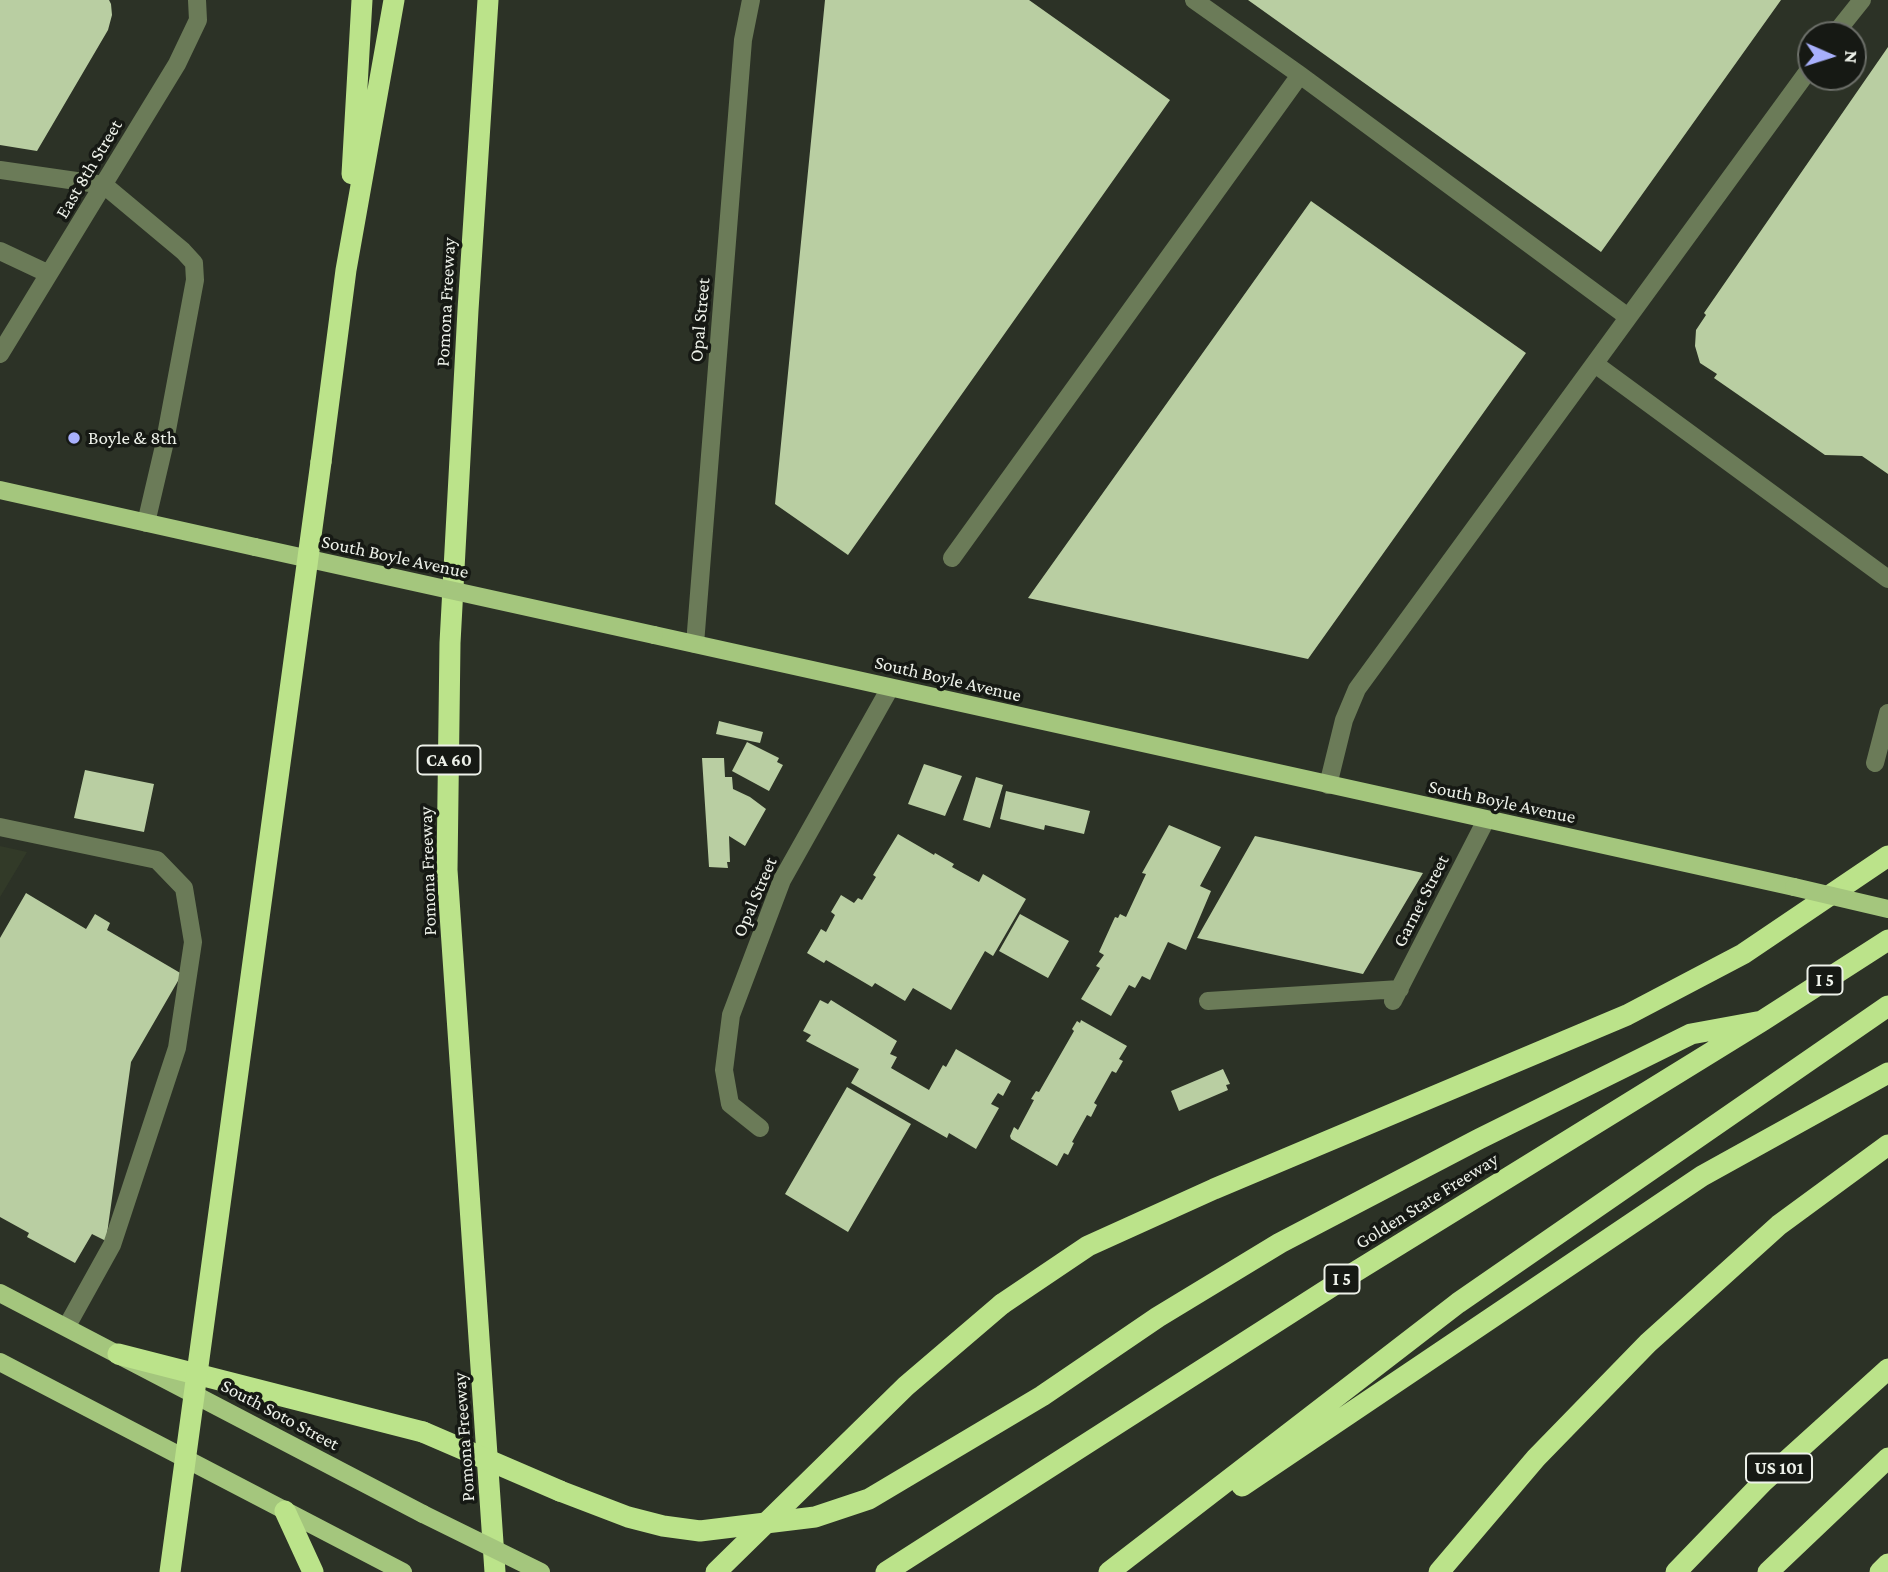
<!DOCTYPE html>
<html>
<head>
<meta charset="utf-8">
<style>
	body { margin:0 }
	#map { position:relative; width:1888px; height:1572px; overflow:hidden; background:#2c3226; font-family:"Crimson Pro",serif }
	canvas { display:block }
	.north { position:absolute; left:1797px; top:21px; width:70px; height:70px; box-sizing:border-box; background:#161914; border:2px solid #6c6f69; border-radius:50%; rotate:93deg; font-size:19px; font-weight:700; line-height:28px; text-align:center; color:#edf1e9 }
	.north::after { content:''; display:block; margin:auto; width:24px; height:32px; background:#a8b0fc; clip-path:polygon(50% 0,100% 100%,50% 72%,0 100%) }
</style>
</head>
<body>
<div id="map">
<canvas width="1888" height="1572"></canvas>
<div class="north">N</div>
</div>
<script>
const c = document.querySelector('canvas').getContext('2d');
c.lineJoin = 'round';
function fill(path, color) { c.fillStyle = color; c.fill(path, 'evenodd'); }
const poly = rows => new Path2D(rows.map(r => 'M' + r).join(''));
function trace(path, color, width, dash) { c.strokeStyle = color; c.lineWidth = width; c.lineCap = dash ? 'butt' : 'round'; c.setLineDash(dash || []); c.stroke(path); }
function label(font, color, halo, rows, align = 'center') {
  c.font = font + ' "Crimson Pro",serif'; c.lineWidth = 7; c.setLineDash([]); c.textBaseline = 'middle'; c.strokeStyle = halo; c.fillStyle = color; for (const [text, x, y, turn = 0] of rows) {
    c.save(); c.translate(x, y); c.rotate((+turn || 0) * Math.PI / 180); c.textAlign = isNaN(turn) ? turn : align; if (halo) c.strokeText(text, 0, 0); c.fillText(text, 0, 0); c.restore();
  }
}
fill(poly([
	[0,846,27,852,0,897]
]), '#323a28');
fill(poly([
	[0,0,109,0,111,4,112,15,108,30,37,151,0,145],
	[825,0,1029,0,1170,100,848,555,775,504],
	[1248,0,1781,0,1601,252],
	[1888,47,1888,474,1862,456,1825,455,1714,378,1717,374,1700,363,1695,346,1696,330,1706,315,1704,313],
	[1311,201,1526,353,1308,659,1028,598],
	[719,721,763,732,760,743,716,734],
	[747,742,779,758,777,762,783,765,769,791,732,771],
	[702,758,724,758,725,777,732,777,733,789,750,797,766,809,745,846,729,836,730,862,727,862,728,868,709,867],
	[924,764,962,776,945,816,908,804],
	[85,770,154,784,144,832,74,818],
	[976,777,1003,785,990,828,963,820],
	[1006,791,1090,811,1084,834,1045,825,1044,830,1000,819],
	[1169,825,1221,847,1200,886,1211,891,1186,950,1168,942,1150,980,1142,976,1135,988,1129,985,1111,1016,1081,999,1100,968,1096,966,1104,955,1099,952,1115,917,1118,918,1120,914,1126,917,1146,874,1142,873],
	[898,834,934,855,935,853,954,864,952,867,979,882,983,874,1026,899,993,956,985,951,951,1010,913,988,905,1001,875,983,872,987,826,960,824,963,807,953,821,929,826,932,835,915,831,912,841,895,854,903,858,898,862,900,876,877,873,875],
	[1255,836,1423,873,1363,974,1197,938],
	[26,893,86,929,95,914,110,923,107,930,182,974,131,1062,106,1241,92,1234,75,1263,27,1237,29,1233,0,1217,0,938],
	[1020,914,1069,941,1048,978,999,951],
	[820,1000,828,1004,831,1000,897,1041,890,1054,897,1057,891,1068,929,1090,943,1065,946,1067,956,1049,1011,1081,1003,1096,998,1093,991,1104,999,1108,976,1149,949,1133,947,1138,851,1083,859,1069,806,1041,811,1035,803,1031],
	[1081,1020,1127,1046,1119,1059,1123,1061,1116,1073,1112,1071,1094,1103,1097,1105,1091,1117,1087,1115,1072,1142,1074,1143,1068,1155,1064,1153,1057,1166,1011,1139,1010,1136,1014,1127,1018,1130,1034,1100,1031,1099,1036,1091,1039,1092,1074,1031,1072,1029,1077,1021,1080,1023],
	[1223,1069,1230,1084,1226,1085,1228,1090,1179,1111,1171,1091],
	[847,1087,911,1124,848,1232,785,1194]
]), '#b9cea2');
trace(poly([
	[1194,0,1300,75,1628,317],
	[1834,35,1862,0],
	[0,170,104,185,183,251,194,263,195,280,164,446,146,523],
	[0,251,49,274],
	[0,354,177,64,198,20,197,0],
	[1595,364,1888,579],
	[952,558,1300,75],
	[695,644,743,40,751,0],
	[1875,763,1888,713],
	[1328,785,1344,720,1357,689,1811,67],
	[0,827,157,860,184,888,193,942,177,1048,112,1245,67,1326],
	[1208,1001,1400,989],
	[1393,1001,1486,820],
	[760,1128,730,1104,724,1070,731,1015,782,880,890,688]
]), '#6b7b58', 18);
trace(poly([
	[0,490,255,547],
	[654,635,1794,887],
	[0,1293,423,1514],
	[0,1362,403,1572]
]), '#a4c67d', 18);
trace(poly([
	[488,0,468,310,450,643,447,870,495,1572],
	[352,174,362,0],
	[321,462,346,270,394,0],
	[1002,1304,1088,1246,1214,1189,1627,1015,1743,954,1888,856],
	[118,1354,423,1432],
	[1242,1486,1702,1176,1888,1073],
	[560,1491,628,1517,663,1526,700,1531,815,1517,869,1499,1042,1396,1158,1317,1280,1243,1479,1139,1691,1034,1762,1021],
	[285,1511,313,1572],
	[886,1572,1342,1280,1762,1021,1888,940],
	[1109,1572,1458,1303,1888,1006],
	[1439,1572,1536,1458,1648,1343,1779,1225,1888,1145],
	[1676,1572,1763,1482,1888,1369],
	[1768,1572,1888,1458],
	[1880,1572,1888,1564]
]), '#bbe38a', 21);
trace(poly([
	[255,547,654,635],
	[1794,887,1888,909],
	[423,1514,541,1572]
]), '#a4c67d', 18);
trace(poly([
	[423,1432,560,1491],
	[170,1572,321,462],
	[716,1572,906,1386,1002,1304]
]), '#bbe38a', 21);
for (const [x, y, r, color] of [
	[74,438,7,"#a8b0fc"]
]) { const dot = new Path2D(); dot.arc(x, y, r, 0, 2 * Math.PI); c.fillStyle = color; c.fill(dot); trace(dot, '#161914', 2.5); }
for (const [x, y, w] of [
	[449,760,63],
	[1825,980,35],
	[1342,1279,35],
	[1779,1468,66]
]) { const box = new Path2D(); box.roundRect(x - w / 2, y - 14.5, w, 29, 5); c.fillStyle = '#161914'; c.fill(box); trace(box, '#edf1e9', 2); }
label('bold 18px', '#edf1e9', null, [
	["CA 60",449,760],
	["I 5",1825,980],
	["I 5",1342,1279],
	["US 101",1779,1468]
]);
label('19px', '#edf1e9', '#161914', [
	["East 8th Street",89,169,-59],
	["Pomona Freeway",446,302,-87],
	["Opal Street",700,320,-85],
	["South Boyle Avenue",395,557,12],
	["South Boyle Avenue",948,679,13],
	["South Boyle Avenue",1502,802,12],
	["Pomona Freeway",428,871,-92],
	["Opal Street",755,897,-67],
	["Garnet Street",1421,901,-63],
	["Golden State Freeway",1427,1201,-32],
	["South Soto Street",280,1415,28],
	["Pomona Freeway",464,1437,-94]
]);
label('19px', '#edf1e9', '#161914', [
	["Boyle & 8th",88,438]
], 'left');
</script>
</body>
</html>
